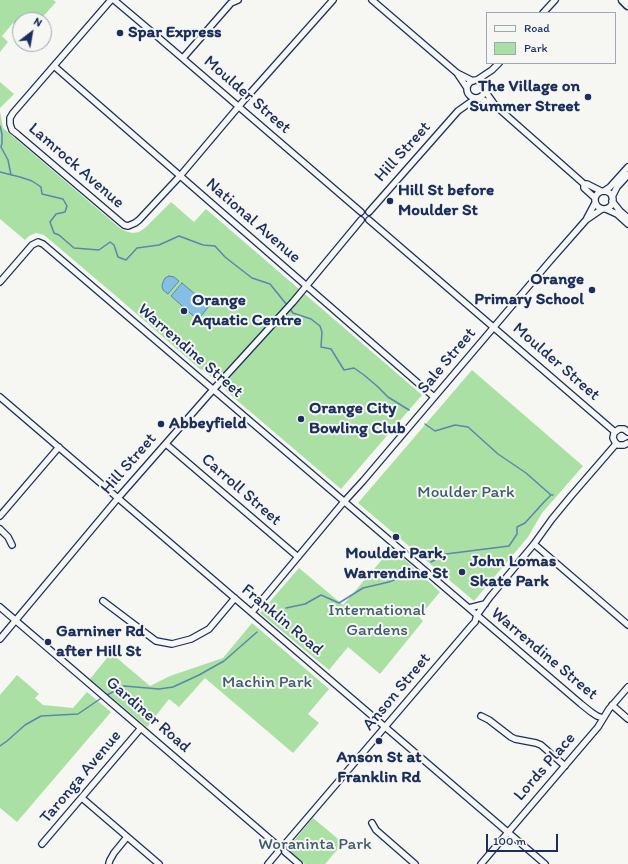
<!DOCTYPE html>
<html>
<head>
<meta charset="utf-8">
<style>
	body { margin:0 }
	#map { position:relative; width:628px; height:864px; overflow:hidden; background:#f6f6f2; font-family:Itim,sans-serif }
	canvas { display:block }
	.legend { position:absolute; left:486px; top:12px; width:130px; height:52px; box-sizing:border-box; background:#f6f6f2; border:1px solid #9ea6b7; margin:0; padding:5px 7px; list-style:none; font-size:12px; color:#1b2f5e }
	.legend li { display:flex; align-items:center; gap:8px; height:20px }
	.legend b { width:20px; border:1px solid #9ea6b7 }
	.north { position:absolute; left:12px; top:12px; width:40px; height:40px; box-sizing:border-box; background:#f6f6f2; border:1px solid #9ea6b7; border-radius:50%; rotate:31deg; font-size:11px; font-weight:700; line-height:16px; text-align:center; color:#1b2f5e }
	.north::after { content:''; display:block; margin:auto; width:14px; height:18px; background:#1b2f5e; clip-path:polygon(50% 0,100% 100%,50% 72%,0 100%) }
	.scale { position:absolute; left:486px; top:834px; width:72px; height:18px; box-sizing:border-box; border:2px solid #1b2f5e; border-top:0; padding-left:5px; font-size:12px; line-height:14px; white-space:nowrap; color:#1b2f5e; -webkit-text-stroke:3px #f6f6f2; paint-order:stroke }
</style>
</head>
<body>
<div id="map">
<canvas width="628" height="864"></canvas>
<ul class="legend">
<li><b style="height:5px;background:#f6f6f2"></b>Road</li>
<li><b style="height:11px;background:#aae0a3"></b>Park</li>
</ul>
<div class="north">N</div>
<div class="scale">100 m</div>
</div>
<script>
const c = document.querySelector('canvas').getContext('2d');
c.lineJoin = 'round';
function fill(path, color) { c.fillStyle = color; c.fill(path, 'evenodd'); }
const poly = rows => new Path2D(rows.map(r => 'M' + r).join(''));
function trace(path, color, width, dash) { c.strokeStyle = color; c.lineWidth = width; c.lineCap = dash ? 'butt' : 'round'; c.setLineDash(dash || []); c.stroke(path); }
function label(font, color, halo, rows, align = 'center') {
  c.font = font + ' Itim,sans-serif'; c.lineWidth = 4; c.setLineDash([]); c.textBaseline = 'middle'; c.strokeStyle = halo; c.fillStyle = color; for (const [text, x, y, turn = 0] of rows) {
    c.save(); c.translate(x, y); c.rotate((+turn || 0) * Math.PI / 180); c.textAlign = isNaN(turn) ? turn : align; if (halo) c.strokeText(text, 0, 0); c.fillText(text, 0, 0); c.restore();
  }
}
fill(poly([
	[0,0,53,0,56,2,40,20,33,20,31,19,31,20,20,20,20,28,13,23,2,36,8,42,0,52],
	[0,82,14,94,0,108],
	[0,112,3,128,121,229,128,232,133,233,139,232,145,228,171,202,194,222,206,209,422,395,341,489,226,391,226,390,202,369,201,370,116,296,44,235,36,233,29,236,25,240,0,219],
	[472,370,583,466,542,513,528,537,474,601,358,503],
	[392,548,440,592,419,617,423,621,380,674,348,647,329,670,260,613,299,568,343,605],
	[252,623,329,689,308,714,319,723,293,753,205,678,179,707,169,699,147,727,90,679,111,653,150,686,170,676,223,658],
	[17,675,39,694,35,698,43,705,73,708,87,692,111,712,17,822,0,808,0,695],
	[313,818,343,843,325,864,305,864,287,849]
]), '#aae0a3');
const water = poly([
	[169,276,174,277,179,281,168,294,163,290,162,286,163,282,165,278,169,276],
	[182,283,209,306,198,320,171,296,182,283]
]);
fill(water, '#85c0e4');
trace(water, '#5b86ae', 1);
trace(poly([
	[0,126,2,134,2,143,1,147,8,160,11,175],
	[0,172,20,177,32,181,41,187,42,194,63,199,67,206,65,212,56,214,50,222,54,233,59,235,74,248,99,250,110,242,114,245,118,257,126,260,137,248,159,245,179,236,203,245,215,246,225,257,252,278,270,284,287,305],
	[290,309,293,313,311,319,320,326,322,332,321,347,331,349,344,370,354,368,364,375,377,386,388,397,409,410],
	[425,424,435,431,455,425,468,427,498,454,526,473,551,495,553,495],
	[431,562,446,554,509,546,517,534,517,527,525,523,544,502,551,495],
	[286,608,305,604,321,595,339,603,363,588,389,582,415,571],
	[107,695,124,686,159,689,173,687,199,675,224,661,257,632],
	[0,746,7,741,25,725,41,716,78,714,100,699]
]), '#5b86ae', 1.5);
const minor = poly([
	[111,0,13,113,10,118,10,124,12,130,17,134,124,225,128,226,135,223,139,220,180,176,245,99,333,0],
	[114,0,152,32,361,212],
	[372,0,457,73,473,81],
	[543,13,555,0],
	[183,58,231,3,238,0],
	[54,66,434,397],
	[457,73,467,88],
	'467 89a9 9 0 1 1 18 0a9 9 0 1 1-18 0Z',
	[477,80,492,70,499,63],
	[485,91,495,105],
	[479,98,488,102,498,108,584,184,584,188,595,198],
	[584,184,587,184,601,191],
	[604,191,610,187,628,167],
	'595 200a9 9 0 1 1 18 0a9 9 0 1 1-18 0Z',
	[612,197,617,187,628,175],
	[612,201,620,211,628,218],
	[606,209,617,214,628,224],
	[369,212,458,111,475,99],
	[587,218,595,203],
	[369,220,615,432],
	[0,282,32,245,38,242,43,244,581,704,591,712,597,716,603,718],
	[0,397,545,864],
	[628,432,624,429,619,429,614,433,613,438,615,442,618,445,624,445,628,443],
	[166,444,298,557],
	[0,516,59,447],
	[0,529,8,537,12,545],
	[534,544,628,625],
	[103,601,156,641,172,644,191,639,209,629,235,598],
	[0,607,277,845],
	[469,608,485,604],
	[252,612,342,504,363,481,550,261,586,220,602,209],
	[0,639,118,498,211,392,293,302,361,220],
	[612,705,628,719],
	[481,716,489,720,511,737,515,739,536,743,541,745,565,766],
	[82,798,159,864],
	[372,823,376,830,415,864],
	[42,844,141,728],
	[285,844,472,625,475,622,477,615,490,597,534,544,552,519,571,496,616,444],
	[285,852,299,864],
	[109,863,110,860,114,853,127,837],
	[268,864,278,852],
	[481,864,598,727,609,709,628,687]
]);
const highway = poly([
	[623,0,628,5]
]);
trace(minor, '#1b2f5e', 8);
trace(highway, '#1b2f5e', 11);
trace(minor, '#f6f6f2', 5.5);
trace(highway, '#f6f6f2', 8);
for (const [x, y, r, color] of [
	[120,33,4,"#1b2f5e"],
	[588,97,4,"#1b2f5e"],
	[390,201,4,"#1b2f5e"],
	[592,290,4,"#1b2f5e"],
	[184,311,4,"#1b2f5e"],
	[301,419,4,"#1b2f5e"],
	[161,424,4,"#1b2f5e"],
	[396,537,4,"#1b2f5e"],
	[462,572,4,"#1b2f5e"],
	[48,642,4,"#1b2f5e"],
	[379,741,4,"#1b2f5e"]
]) { const dot = new Path2D(); dot.arc(x, y, r, 0, 2 * Math.PI); c.fillStyle = color; c.fill(dot); trace(dot, '#f6f6f2', 1.5); }
label('bold 17px', '#1b2f5e', '#f6f6f2', [
	["Spar Express",128,33],
	["The Village on",580,87,"right"],
	["Summer Street",580,107,"right"],
	["Hill St before",398,191],
	["Moulder St",398,211],
	["Orange",584,280,"right"],
	["Primary School",584,300,"right"],
	["Orange",192,301],
	["Aquatic Centre",192,321],
	["Orange City",309,409],
	["Bowling Club",309,429],
	["Abbeyfield",169,424],
	["Moulder Park,",396,554,"center"],
	["Warrendine St",396,574,"center"],
	["John Lomas",470,562],
	["Skate Park",470,582],
	["Garniner Rd",56,632],
	["after Hill St",56,652],
	["Anson St at",379,758,"center"],
	["Franklin Rd",379,778,"center"]
], 'left');
label('17px', '#1b2f5e', '#f6f6f2', [
	["Moulder Street",247,95,41],
	["Hill Street",403,152,-48],
	["Lamrock Avenue",76,166,41],
	["National Avenue",253,221,41],
	["Warrendine Street",190,351,41],
	["Sale Street",447,361,-50],
	["Moulder Street",556,362,41],
	["Hill Street",129,464,-49],
	["Carroll Street",241,490,41],
	["Franklin Road",282,620,40],
	["Warrendine Street",544,654,40],
	["Anson Street",397,692,-50],
	["Gardiner Road",148,715,41],
	["Lords Place",545,767,-49],
	["Taronga Avenue",81,777,-50]
]);
label('17px', '#3f5b6f', '#f6f6f2', [
	["Moulder Park",466,493],
	["International",377,611],
	["Gardens",377,631],
	["Machin Park",267,683],
	["Woraninta Park",315,845]
]);
</script>
</body>
</html>
